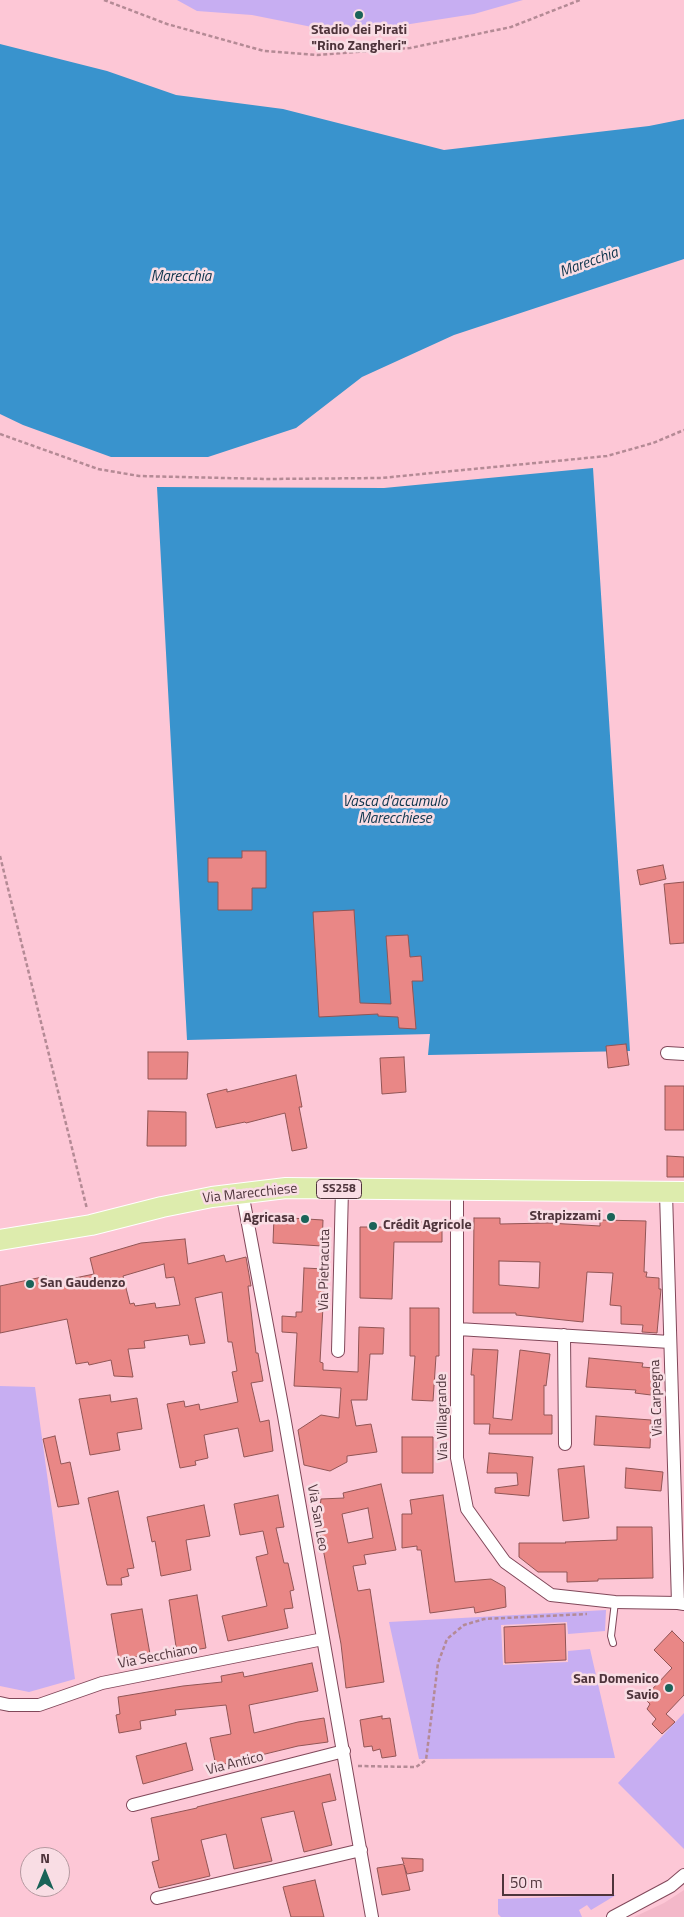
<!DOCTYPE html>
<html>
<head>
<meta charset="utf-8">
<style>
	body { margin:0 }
	#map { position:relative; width:684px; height:1917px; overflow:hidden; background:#fdc7d6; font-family:"Titillium Web",sans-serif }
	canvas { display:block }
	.north { position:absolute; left:20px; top:1847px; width:50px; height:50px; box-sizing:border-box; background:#f9dde4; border:1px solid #b599a0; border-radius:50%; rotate:0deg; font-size:14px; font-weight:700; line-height:20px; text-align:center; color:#4e343b }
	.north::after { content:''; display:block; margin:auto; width:18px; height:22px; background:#1a6358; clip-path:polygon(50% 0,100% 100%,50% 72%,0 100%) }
	.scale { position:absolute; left:502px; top:1874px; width:112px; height:22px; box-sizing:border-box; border:2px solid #4e343b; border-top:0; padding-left:6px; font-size:15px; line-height:18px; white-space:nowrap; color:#4e343b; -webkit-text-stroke:4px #f9dde4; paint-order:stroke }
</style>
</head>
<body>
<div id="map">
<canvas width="684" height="1917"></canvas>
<div class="north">N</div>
<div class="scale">50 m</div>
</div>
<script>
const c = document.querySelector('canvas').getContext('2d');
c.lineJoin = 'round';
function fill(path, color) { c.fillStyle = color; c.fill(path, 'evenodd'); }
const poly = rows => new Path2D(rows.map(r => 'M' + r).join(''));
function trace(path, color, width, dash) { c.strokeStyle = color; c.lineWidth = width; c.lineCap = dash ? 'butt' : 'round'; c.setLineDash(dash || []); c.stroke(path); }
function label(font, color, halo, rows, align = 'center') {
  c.font = font + ' "Titillium Web",sans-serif'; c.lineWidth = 5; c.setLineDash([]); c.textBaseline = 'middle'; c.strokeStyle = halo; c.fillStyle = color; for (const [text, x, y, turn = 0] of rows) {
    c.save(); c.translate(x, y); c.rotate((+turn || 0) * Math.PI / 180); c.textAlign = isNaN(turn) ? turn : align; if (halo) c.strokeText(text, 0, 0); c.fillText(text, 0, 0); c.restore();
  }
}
fill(poly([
	[684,1890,684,1917,634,1917,664,1903]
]), '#f3b8c9');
fill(poly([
	[177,0,523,0,474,14,372,30,317,28,252,15,197,11],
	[0,1386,35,1387,75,1679,29,1692,0,1686],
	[606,1610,605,1631,568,1634,567,1622,501,1625,503,1665,568,1662,568,1651,590,1649,615,1758,419,1759,389,1622],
	[684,1713,684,1849,618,1783],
	[616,1895,591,1910,587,1905,579,1910,582,1917,501,1917,498,1914,498,1899]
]), '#c7aef2');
fill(poly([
	[0,44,107,71,176,95,283,109,444,150,649,126,684,119,684,259,454,335,362,377,296,428,208,457,111,457,23,425,0,414],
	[593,468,630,1051,428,1055,430,1034,187,1040,157,487,384,488]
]), '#3993cd');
const building = poly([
	[242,851,266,851,266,888,252,888,252,910,218,910,218,882,208,882,208,858,242,858,242,851],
	[663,865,666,879,640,885,637,870,663,865],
	[684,882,684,943,670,944,664,884,684,882],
	[354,910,360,1003,391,1004,386,936,408,935,410,957,421,956,423,981,412,981,416,1029,399,1028,398,1017,378,1016,378,1014,319,1017,313,912,354,910],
	[626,1044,629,1065,608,1068,606,1046,626,1044],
	[148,1052,188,1052,187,1079,148,1079,148,1052],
	[404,1057,406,1092,382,1094,380,1058,404,1057],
	[296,1075,302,1107,299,1107,307,1148,292,1151,285,1113,246,1123,245,1122,216,1128,207,1094,227,1089,227,1092,296,1075],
	[665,1086,684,1086,684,1130,665,1130,665,1086],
	[148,1111,186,1112,186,1146,147,1146,148,1111],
	[667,1156,684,1157,684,1177,667,1177,667,1156],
	[274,1217,323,1220,322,1246,273,1243,274,1217],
	[474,1218,500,1218,500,1224,549,1223,600,1226,600,1220,646,1221,644,1272,647,1272,646,1277,659,1278,659,1289,661,1289,657,1333,642,1332,643,1325,621,1324,621,1306,610,1305,613,1273,587,1272,583,1322,516,1315,516,1313,473,1313,474,1218],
	[499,1261,540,1262,539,1288,499,1285,499,1261],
	[407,1222,442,1222,442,1242,394,1242,392,1299,360,1298,360,1227,407,1227,407,1222],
	[185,1239,188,1264,224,1255,226,1262,246,1257,251,1286,248,1286,256,1353,258,1353,263,1381,251,1383,260,1422,269,1420,273,1451,244,1457,238,1428,204,1435,208,1458,195,1461,196,1465,180,1468,167,1404,184,1401,185,1407,199,1404,200,1410,238,1402,232,1372,237,1371,232,1342,228,1342,222,1292,195,1298,205,1343,190,1345,188,1335,144,1341,145,1348,128,1349,133,1377,114,1376,111,1360,89,1365,88,1362,76,1364,67,1319,0,1333,0,1286,47,1276,50,1288,76,1282,75,1278,94,1274,90,1258,141,1243,185,1239],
	[164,1264,166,1278,174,1277,180,1305,156,1308,155,1303,135,1306,134,1303,130,1304,123,1276,164,1264],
	[304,1268,325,1269,320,1362,323,1363,323,1370,358,1372,359,1327,384,1328,383,1354,370,1354,367,1400,351,1400,356,1426,371,1424,377,1452,347,1456,347,1462,330,1471,304,1465,298,1430,321,1415,339,1418,341,1388,294,1386,297,1333,282,1332,282,1316,296,1317,296,1312,302,1312,304,1268],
	[410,1308,439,1308,439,1356,436,1356,433,1401,412,1400,415,1356,410,1356,410,1308],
	[473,1349,498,1350,493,1418,512,1420,520,1350,550,1354,546,1386,544,1385,544,1415,552,1415,552,1434,489,1434,490,1424,474,1424,474,1375,471,1375,473,1349],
	[589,1358,643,1363,642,1367,654,1368,651,1395,635,1393,636,1390,586,1387,589,1358],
	[110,1395,111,1402,137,1398,142,1429,117,1433,120,1450,90,1455,79,1399,110,1395],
	[596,1416,651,1420,650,1448,594,1445,596,1416],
	[55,1436,61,1464,70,1462,79,1504,58,1507,43,1439,55,1436],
	[402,1437,433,1437,433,1473,402,1473,402,1437],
	[489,1453,533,1457,529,1496,495,1493,495,1488,518,1485,517,1473,487,1473,489,1453],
	[584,1466,589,1518,563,1521,558,1469,584,1466],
	[626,1468,663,1472,661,1491,625,1488,626,1468],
	[381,1484,396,1550,364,1555,366,1564,353,1566,358,1591,370,1589,384,1682,346,1688,341,1644,318,1522,321,1499,344,1498,343,1493,381,1484],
	[368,1508,373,1538,348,1543,342,1514,368,1508],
	[118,1491,134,1568,127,1569,129,1576,121,1578,122,1585,107,1585,88,1498,118,1491],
	[278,1495,284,1527,276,1528,284,1563,288,1563,294,1590,290,1591,293,1608,284,1609,288,1628,228,1641,222,1616,267,1606,256,1557,268,1554,263,1531,240,1535,234,1504,278,1495],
	[443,1495,455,1582,491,1579,505,1587,506,1607,475,1613,474,1607,430,1613,421,1550,417,1550,417,1546,402,1548,402,1514,412,1514,410,1500,443,1495],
	[204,1505,210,1536,186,1540,191,1570,161,1576,155,1541,152,1542,147,1517,204,1505],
	[617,1527,652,1527,653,1578,598,1579,598,1581,567,1582,567,1572,538,1572,519,1557,519,1543,566,1543,565,1542,617,1540,617,1527],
	[197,1595,206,1648,177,1653,169,1600,197,1595],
	[142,1609,150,1654,119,1660,111,1614,142,1609],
	[565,1624,566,1660,505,1663,504,1627,565,1624],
	[672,1631,684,1643,684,1695,666,1714,675,1722,662,1734,652,1724,656,1719,647,1709,650,1704,644,1698,672,1668,654,1650,672,1631],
	[312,1663,318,1691,249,1705,254,1733,298,1722,324,1718,328,1742,298,1746,216,1766,210,1738,231,1734,226,1705,175,1710,176,1715,140,1721,141,1729,119,1733,116,1715,120,1714,118,1697,183,1686,222,1682,221,1676,243,1672,244,1677,312,1663],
	[382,1716,382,1719,390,1718,396,1756,382,1758,380,1749,373,1751,372,1746,364,1747,360,1720,382,1716],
	[186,1743,193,1770,143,1784,136,1756,186,1743],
	[330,1774,336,1800,322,1803,332,1845,304,1852,294,1811,261,1818,272,1861,234,1869,226,1834,201,1840,210,1876,159,1888,152,1862,159,1860,151,1818,197,1808,197,1807,330,1774],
	[402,1858,423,1859,423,1871,407,1874,404,1865,410,1890,382,1895,377,1868,404,1864,402,1858],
	[315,1880,324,1917,291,1917,283,1887,315,1880]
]);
fill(building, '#e98786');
trace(building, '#915555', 1);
const lane = poly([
	[613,1643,611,1636,615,1602]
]);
const street = poly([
	[667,1053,684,1054],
	[457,1190,457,1458,467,1509,505,1562,551,1595,615,1602,678,1603,684,1604],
	[242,1192,284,1416,372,1917],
	[666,1193,678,1603],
	[458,1329,670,1342],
	[564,1335,565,1444],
	[338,1351,342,1189],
	[0,1703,9,1705,39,1705,102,1683,323,1639],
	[133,1805,344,1751],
	[157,1898,361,1850],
	[613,1917,671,1886,684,1875]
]);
const primary = poly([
	[0,1240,91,1225,162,1207,212,1197,286,1188,684,1192]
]);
trace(lane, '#81485a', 8);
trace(street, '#81485a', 14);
trace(primary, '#fff', 22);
trace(poly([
	[104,0,167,24,264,51,317,55,410,48,511,27,580,0],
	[0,434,98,469,139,476,267,479,381,478,607,456,653,443,684,430],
	[0,856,87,1209],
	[358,1766,416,1767,426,1760,438,1663,447,1639,464,1625,484,1619,587,1614]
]), '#b48a95', 2.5, [4, 2.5]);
trace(lane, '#fff', 6);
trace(street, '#fff', 12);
trace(primary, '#ddecad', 20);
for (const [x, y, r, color] of [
	[359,15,5,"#1a6358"],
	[611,1217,5,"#1a6358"],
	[305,1219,5,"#1a6358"],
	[373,1226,5,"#1a6358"],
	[30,1284,5,"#1a6358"],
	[669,1688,5,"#1a6358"]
]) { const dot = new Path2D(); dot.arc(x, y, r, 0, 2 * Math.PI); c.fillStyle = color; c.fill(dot); trace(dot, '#f9dde4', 2); }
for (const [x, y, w] of [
	[339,1189,45]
]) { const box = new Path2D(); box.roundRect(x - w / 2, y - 9.5, w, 19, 4); c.fillStyle = '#f9dde4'; c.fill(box); trace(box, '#4e343b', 1); }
label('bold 12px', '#4e343b', null, [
	["SS258",339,1189]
]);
label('bold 14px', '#4e343b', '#f9dde4', [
	["Stadio dei Pirati",359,31,"center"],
	["\"Rino Zangheri\"",359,47,"center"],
	["Strapizzami",601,1217],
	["Agricasa",295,1219],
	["Crédit Agricole",383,1226,"left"],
	["San Gaudenzo",40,1284,"left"],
	["San Domenico",659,1680],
	["Savio",659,1696]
], 'right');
label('14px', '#4e343b', '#f9dde4', [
	["Via Marecchiese",250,1194,-6],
	["Via Pietracuta",325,1270,-89],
	["Via Carpegna",657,1398,-92],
	["Via Villagrande",443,1417,-91],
	["Via San Leo",317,1518,80],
	["Via Secchiano",158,1657,-11],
	["Via Antico",235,1764,-14]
]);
label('italic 15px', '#0b324a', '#f9dde4', [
	["Marecchia",589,263,-20],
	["Marecchia",181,277],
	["Vasca d'accumulo",395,802],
	["Marecchiese",395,819]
]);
</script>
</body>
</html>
